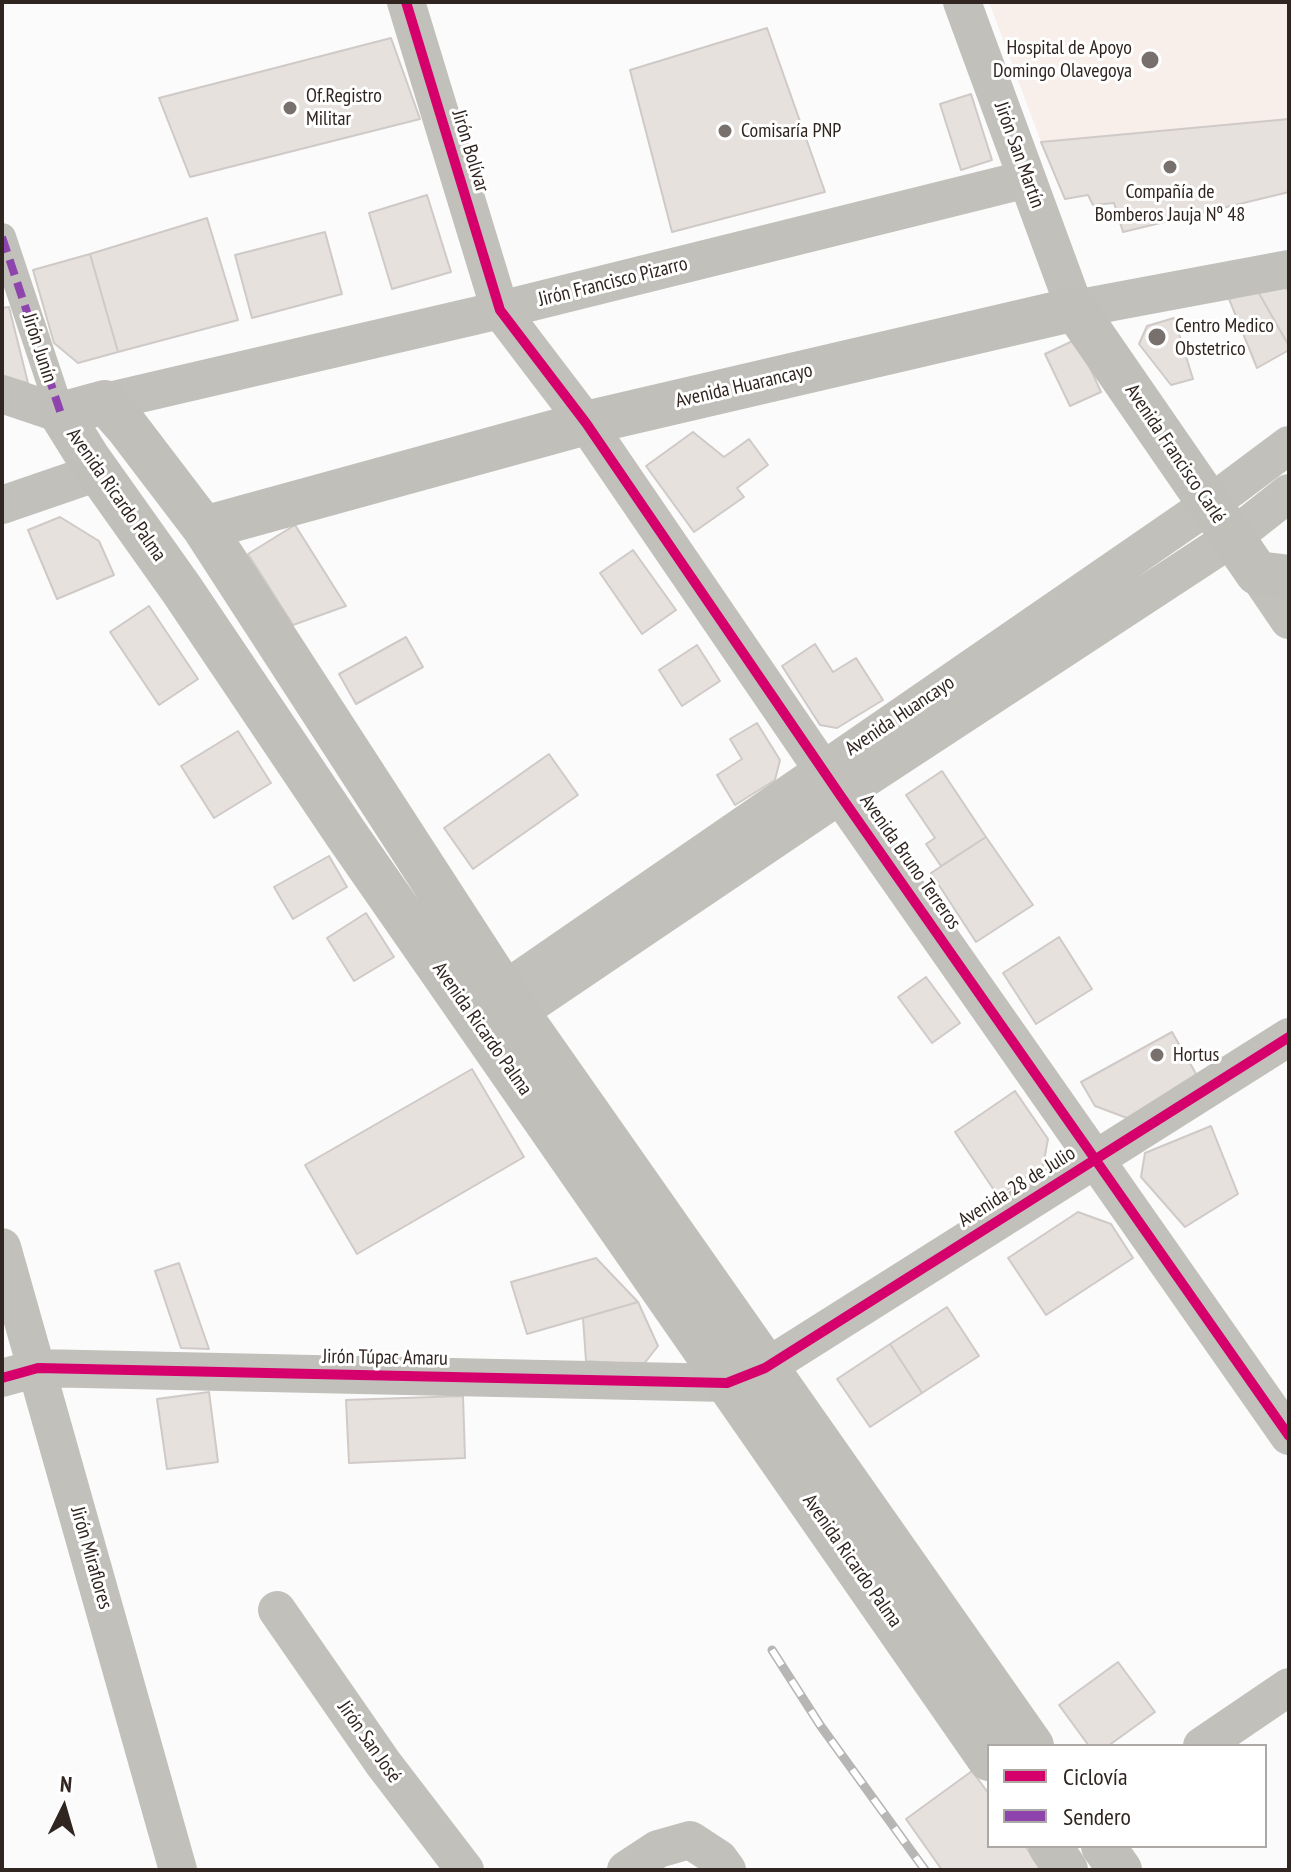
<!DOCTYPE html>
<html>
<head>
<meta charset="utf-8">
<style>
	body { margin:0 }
	#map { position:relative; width:1291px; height:1872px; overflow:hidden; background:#fbfbfb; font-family:"PT Sans Narrow",sans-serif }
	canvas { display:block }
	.frame { position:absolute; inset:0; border:4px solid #302520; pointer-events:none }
	.legend { position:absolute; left:987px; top:1744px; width:280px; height:104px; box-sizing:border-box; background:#fff; border:2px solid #aca8a6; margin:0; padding:10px 14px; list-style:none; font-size:24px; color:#302520 }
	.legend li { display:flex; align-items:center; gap:16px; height:40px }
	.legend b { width:40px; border:2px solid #aca8a6 }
	.north { position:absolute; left:24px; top:1768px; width:80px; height:80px; -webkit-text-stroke:6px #fff; paint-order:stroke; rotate:5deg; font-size:22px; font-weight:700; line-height:32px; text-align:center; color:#302520 }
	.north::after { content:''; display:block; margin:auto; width:28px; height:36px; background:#302520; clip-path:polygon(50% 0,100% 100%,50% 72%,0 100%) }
</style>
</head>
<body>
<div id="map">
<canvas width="1291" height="1872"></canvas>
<div class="frame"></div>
<ul class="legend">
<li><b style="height:10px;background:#d6006c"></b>Ciclovía</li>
<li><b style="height:10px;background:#8e44ad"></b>Sendero</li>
</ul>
<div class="north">N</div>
</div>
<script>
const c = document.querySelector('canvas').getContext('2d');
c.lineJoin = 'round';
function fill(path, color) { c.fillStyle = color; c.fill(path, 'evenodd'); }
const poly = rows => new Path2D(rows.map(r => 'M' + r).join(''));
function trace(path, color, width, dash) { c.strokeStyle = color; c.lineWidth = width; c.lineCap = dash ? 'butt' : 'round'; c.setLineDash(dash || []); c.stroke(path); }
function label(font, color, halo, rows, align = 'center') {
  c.font = font + ' "PT Sans Narrow",sans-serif'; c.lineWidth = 6; c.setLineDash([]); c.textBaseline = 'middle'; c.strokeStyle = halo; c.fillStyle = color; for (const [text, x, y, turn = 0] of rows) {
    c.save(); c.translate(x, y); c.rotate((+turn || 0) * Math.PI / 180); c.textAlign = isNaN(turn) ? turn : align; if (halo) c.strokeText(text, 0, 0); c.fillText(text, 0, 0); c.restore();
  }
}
fill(poly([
	[989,2,1289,2,1289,119,1041,142]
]), '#f8efeb');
const building = poly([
	[767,28,825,192,672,232,630,70,767,28],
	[391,38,420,119,190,177,159,98,391,38],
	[971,94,992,160,961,170,940,104,971,94],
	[1289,119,1289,192,1123,232,1114,203,1093,205,1088,195,1065,199,1041,142,1289,119],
	[427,195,451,272,392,289,369,213,427,195],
	[207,218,238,320,118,352,90,254,207,218],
	[325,232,342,294,252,318,235,255,325,232],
	[90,254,118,352,78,363,54,343,33,270,90,254],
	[1282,281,1289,293,1289,346,1256,288,1282,281],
	[1256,288,1289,346,1289,350,1257,368,1229,299,1256,288],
	[9,307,28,383,2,376,2,308,9,307],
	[1174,318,1193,379,1171,385,1139,344,1147,326,1174,318],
	[1077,339,1101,392,1070,406,1045,354,1077,339],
	[693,432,724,457,749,439,768,465,737,488,744,497,694,532,646,466,693,432],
	[60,517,99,541,114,575,57,599,28,530,60,517],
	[295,525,346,606,293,625,248,554,295,525],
	[633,550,676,610,642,634,600,573,633,550],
	[149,606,198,679,159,705,110,632,149,606],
	[406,637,423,667,356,704,339,674,406,637],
	[815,644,833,672,856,658,883,700,837,728,820,725,782,666,815,644],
	[697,645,720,681,682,706,659,670,697,645],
	[757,723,780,760,775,780,735,805,717,775,742,759,730,739,757,723],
	[238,731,271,783,214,818,181,766,238,731],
	[549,754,578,795,473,869,444,828,549,754],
	[942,771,986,837,941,866,926,844,935,838,906,795,942,771],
	[986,837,1033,905,976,942,931,873,986,837],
	[329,856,347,887,293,919,274,887,329,856],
	[366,913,394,957,354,981,327,938,366,913],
	[1059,937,1092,989,1036,1024,1003,973,1059,937],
	[926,977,960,1023,932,1043,898,997,926,977],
	[1172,1032,1199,1079,1127,1118,1095,1106,1081,1082,1172,1032],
	[472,1069,524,1157,357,1254,305,1165,472,1069],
	[1015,1091,1048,1139,1043,1166,998,1196,955,1132,1015,1091],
	[1211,1126,1238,1194,1185,1227,1141,1177,1145,1153,1211,1126],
	[1078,1212,1111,1224,1133,1258,1046,1315,1008,1258,1078,1212],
	[596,1258,638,1302,527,1334,511,1282,596,1258],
	[179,1263,209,1349,181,1348,155,1271,179,1263],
	[638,1302,658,1346,643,1365,586,1361,583,1318,638,1302],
	[947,1307,979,1356,922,1393,890,1344,947,1307],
	[890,1344,922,1393,870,1427,837,1379,890,1344],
	[209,1392,218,1462,167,1469,157,1399,209,1392],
	[463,1396,465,1458,349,1463,346,1400,463,1396],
	[1118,1662,1155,1712,1108,1746,1089,1746,1059,1705,1118,1662],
	[972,1771,989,1794,989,1846,1025,1846,1042,1870,942,1870,906,1819,972,1771]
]);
fill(building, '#e7e1de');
trace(building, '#cfcac7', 2);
trace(poly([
	[2,237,61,414]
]), '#c1c0bb', 28);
trace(poly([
	[406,2,500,310,586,423,840,795,1289,1436],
	[962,2,1075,309,1289,269],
	[2,394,61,414],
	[105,402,500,310,1027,179],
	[2,505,98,472],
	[1257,573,1289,620],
	[480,1007,1210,504,1289,445],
	[495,1028,840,795,1232,538,1289,493],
	[2,1247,178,1870],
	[2,1378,38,1368,727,1383,765,1368,1289,1037],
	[277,1610,383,1763,465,1870],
	[1202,1746,1289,1687],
	[626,1870,658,1849,690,1840,719,1859,727,1870]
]), '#c1c0bb', 38);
trace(poly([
	[204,528,586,423,1075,309,1257,573,1289,577],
	[989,1759,346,834,182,590,89,459,61,414,105,402,127,427,204,528,518,1013,1032,1746],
	[1050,1846,1066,1870],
	[1103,1846,1120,1870]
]), '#c0bfba', 44);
const rail = poly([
	[772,1650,820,1725,925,1870]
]);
trace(rail, '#b8b6b4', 9);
trace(rail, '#fff', 6, [18]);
trace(poly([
	[2,237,61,414]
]), '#8e44ad', 8, [16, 8]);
trace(poly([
	[406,2,500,310,586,423,840,795,1289,1436],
	[2,1378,38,1368,727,1383,765,1368,1289,1037]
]), '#d6006c', 10);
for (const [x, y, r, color] of [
	[1150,60,10,"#77706d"],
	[290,108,8,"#77706d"],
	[725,131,8,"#77706d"],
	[1170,167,8,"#77706d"],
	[1157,337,10,"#77706d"],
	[1157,1055,8,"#77706d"]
]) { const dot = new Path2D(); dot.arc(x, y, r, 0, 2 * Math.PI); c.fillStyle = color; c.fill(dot); trace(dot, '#fff', 3); }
label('20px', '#302520', '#fff', [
	["Hospital de Apoyo",1132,48,"right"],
	["Domingo Olavegoya",1132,71,"right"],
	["Of.Registro",306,96],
	["Militar",306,119],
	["Comisaría PNP",741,131],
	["Compañía de",1170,192,"center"],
	["Bomberos Jauja Nº 48",1170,215,"center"],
	["Centro Medico",1175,326],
	["Obstetrico",1175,349],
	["Hortus",1173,1055]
], 'left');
label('20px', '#302520', '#fff', [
	["Jirón Bolívar",470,151,73],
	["Jirón San Martín",1019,155,70],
	["Jirón Francisco Pizarro",613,282,-14],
	["Jirón Junín",39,348,72],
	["Avenida Huarancayo",744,386,-13],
	["Avenida Francisco Carlé",1175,454,56],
	["Avenida Ricardo Palma",116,495,55],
	["Avenida Huancayo",900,716,-34],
	["Avenida Bruno Terreros",910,862,55],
	["Avenida Ricardo Palma",482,1029,55],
	["Avenida 28 de Julio",1017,1187,-32],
	["Jirón Túpac Amaru",385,1358,1],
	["Jirón Miraflores",91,1558,74],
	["Avenida Ricardo Palma",852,1561,55],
	["Jirón San José",369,1742,55]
]);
</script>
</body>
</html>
